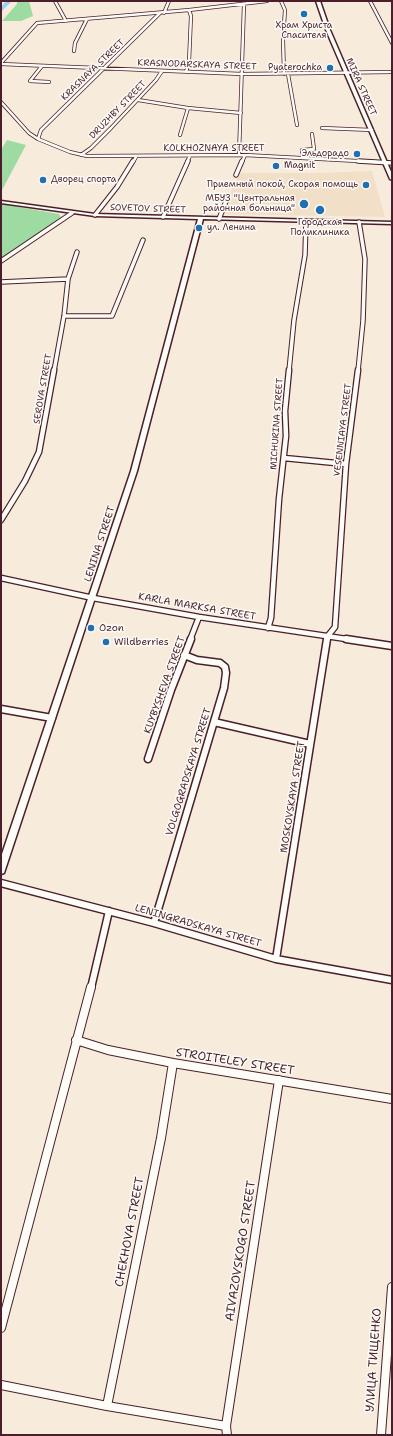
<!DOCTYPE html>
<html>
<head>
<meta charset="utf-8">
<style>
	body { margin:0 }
	#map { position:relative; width:393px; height:1436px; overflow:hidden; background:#f7ebdb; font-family:"Shantell Sans",sans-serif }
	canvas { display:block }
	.frame { position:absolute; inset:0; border:2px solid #4a1f2b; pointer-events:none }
</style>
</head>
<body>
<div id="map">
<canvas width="393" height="1436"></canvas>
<div class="frame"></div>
</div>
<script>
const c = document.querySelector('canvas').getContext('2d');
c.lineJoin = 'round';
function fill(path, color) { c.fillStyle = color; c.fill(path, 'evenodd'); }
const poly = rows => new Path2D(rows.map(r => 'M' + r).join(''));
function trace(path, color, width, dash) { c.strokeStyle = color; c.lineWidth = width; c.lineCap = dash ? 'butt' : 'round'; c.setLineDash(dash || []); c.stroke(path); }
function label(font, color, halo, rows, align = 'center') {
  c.font = font + ' "Shantell Sans",sans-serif'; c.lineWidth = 3; c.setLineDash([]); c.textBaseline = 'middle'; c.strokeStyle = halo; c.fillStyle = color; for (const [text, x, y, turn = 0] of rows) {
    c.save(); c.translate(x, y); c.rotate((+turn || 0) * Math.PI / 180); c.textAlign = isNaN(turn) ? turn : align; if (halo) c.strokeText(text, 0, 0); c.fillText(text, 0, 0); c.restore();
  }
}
fill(poly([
	[372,171,385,217,222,214,239,173,320,173]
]), '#f2dfc7');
fill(poly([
	[17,1,29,1,33,16,21,21,2,21,17,4],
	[7,140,26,145,1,192,1,150],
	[1,204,59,214,61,218,1,259]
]), '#9ddba2');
fill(poly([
	[6,1,12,1,1,12,1,7,6,1]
]), '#9dcdf9');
const minorFar4 = poly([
	[55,1,66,21],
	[281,1,285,10,283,40,284,74],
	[370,1,392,43],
	[164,13,169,1],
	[74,51,75,43,87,19],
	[1,63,37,23,189,10,267,1],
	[1,64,242,74,392,72],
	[42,66,30,81,49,82],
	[186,72,189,62,191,16,189,10],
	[288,74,297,125],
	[138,100,188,108,241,113],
	[1,102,29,133,38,139,70,152,87,156,245,155,376,162],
	[322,128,372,130],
	[180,135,188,108],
	[38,139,41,130,160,13],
	[81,155,91,148,111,128,156,80,162,71],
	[239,155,244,4],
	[303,158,302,150,314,149,312,134],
	[133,162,136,157],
	[187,162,190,156],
	[242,162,245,155]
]);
const minorFar3 = poly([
	[358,161,392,163],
	[236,175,242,161],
	[95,215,117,187,133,161],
	[163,217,188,161],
	[219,219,228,196],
	[1,261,72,213],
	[1,282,68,279],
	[64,316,112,316,143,240],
	[54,371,64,316,68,279,77,252],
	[289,371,294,320,305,255,306,221],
	[358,371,363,321,365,259,359,222]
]);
const minorFar2 = poly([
	[284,458,346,464],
	[1,520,25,481,39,452,54,370],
	[1,578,93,598,199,617,353,640],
	[268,628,271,618,279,499,286,436,285,411,289,370],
	[190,640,199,617],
	[327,640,327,637,335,627,346,464,358,370]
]);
const minorFar1 = poly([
	[346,639,392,646],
	[1,709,52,718],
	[214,722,310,744],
	[148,759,171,690,191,639],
	[1,883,154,923,276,959,392,980],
	[154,923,224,688,226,673,225,667,220,663,197,660,184,655],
	[276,959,327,639],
	[91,988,109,911]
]);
const minor = poly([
	[76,1040,108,1050,173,1063,392,1099],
	[1,1328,91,987],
	[1,1385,107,1406,226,1426],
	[107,1406,161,1138,173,1063],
	[227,1435,226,1426,279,1080],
	[381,1435,392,1287]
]);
const secondary = poly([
	[316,1,320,1,330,30,392,174,392,180,390,179,326,30,316,1],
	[1,201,95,214,392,222,392,224,203,219,137,471,5,870,4,873,1,874,1,857,131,471,198,219,95,216,1,203,1,201]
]);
trace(minorFar4, '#4a1f2b', 4);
trace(minorFar3, '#4a1f2b', 5.5);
trace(minorFar2, '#4a1f2b', 7);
trace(minorFar1, '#4a1f2b', 9);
trace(minor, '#4a1f2b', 10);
trace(secondary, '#4a1f2b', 3);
trace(minorFar4, '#fdfcf7', 2.5);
trace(minorFar3, '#fdfcf7', 3.5);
trace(minorFar2, '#fdfcf7', 4.5);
trace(minorFar1, '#fdfcf7', 6);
trace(minor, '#fdfcf7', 8);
fill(secondary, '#fdfcf7');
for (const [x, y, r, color] of [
	[304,14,4,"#1f6fb2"],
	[330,68,4,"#1f6fb2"],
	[357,154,4,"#1f6fb2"],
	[276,166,4,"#1f6fb2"],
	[43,180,4,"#1f6fb2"],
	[366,185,4,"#1f6fb2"],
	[304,204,5,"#1f6fb2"],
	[320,210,5,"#1f6fb2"],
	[199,228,4,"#1f6fb2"],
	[91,628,4,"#1f6fb2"],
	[106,642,4,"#1f6fb2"]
]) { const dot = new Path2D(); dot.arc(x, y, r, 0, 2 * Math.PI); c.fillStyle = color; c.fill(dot); trace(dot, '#fdfcf7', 1.5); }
label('9px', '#4a1f2b', '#fdfcf7', [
	["Храм Христа",304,26,"center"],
	["Спасителя",304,36,"center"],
	["Pyaterochka",322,68],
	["Эльдорадо",349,154],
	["Magnit",284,166,"left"],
	["Дворец спорта",51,180,"left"],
	["Приемный покой, Скорая помощь",358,185],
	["МБУЗ \"Центральная",295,199],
	["районная больница\"",295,209],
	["Городская",320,223,"center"],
	["Поликлиника",320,233,"center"],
	["ул. Ленина",207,228,"left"]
], 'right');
label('9px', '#4a1f2b', '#fdfcf7', [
	["KRASNODARSKAYA STREET",197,65,2],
	["KRASNAYA STREET",93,70,-44],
	["MIRA STREET",361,87,66],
	["DRUZHBY STREET",118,110,-46],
	["KOLKHOZNAYA STREET",214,149],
	["SOVETOV STREET",148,209,2],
	["SEROVA STREET",43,389,-80],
	["MICHURINA STREET",277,424,-86],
	["VESENNIAYA STREET",343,430,-83]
]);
label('10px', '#4a1f2b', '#fdfcf7', [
	["LENINA STREET",100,544,-72],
	["KARLA MARKSA STREET",197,607,10],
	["KUYBYSHEVA STREET",165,685,-70],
	["VOLGOGRADSKAYA STREET",189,772,-73],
	["MOSKOVSKAYA STREET",293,797,-81],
	["LENINGRADSKAYA STREET",198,926,16]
]);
label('10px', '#4a1f2b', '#fdfcf7', [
	["Ozon",99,628],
	["Wildberries",114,642]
], 'left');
label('12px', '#4a1f2b', '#fdfcf7', [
	["STROITELEY STREET",235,1062,9],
	["CHEKHOVA STREET",130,1232,-79],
	["AIVAZOVSKOGO STREET",241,1251,-81],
	["УЛИЦА ТИЩЕНКО",374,1360,-86]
]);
</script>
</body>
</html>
